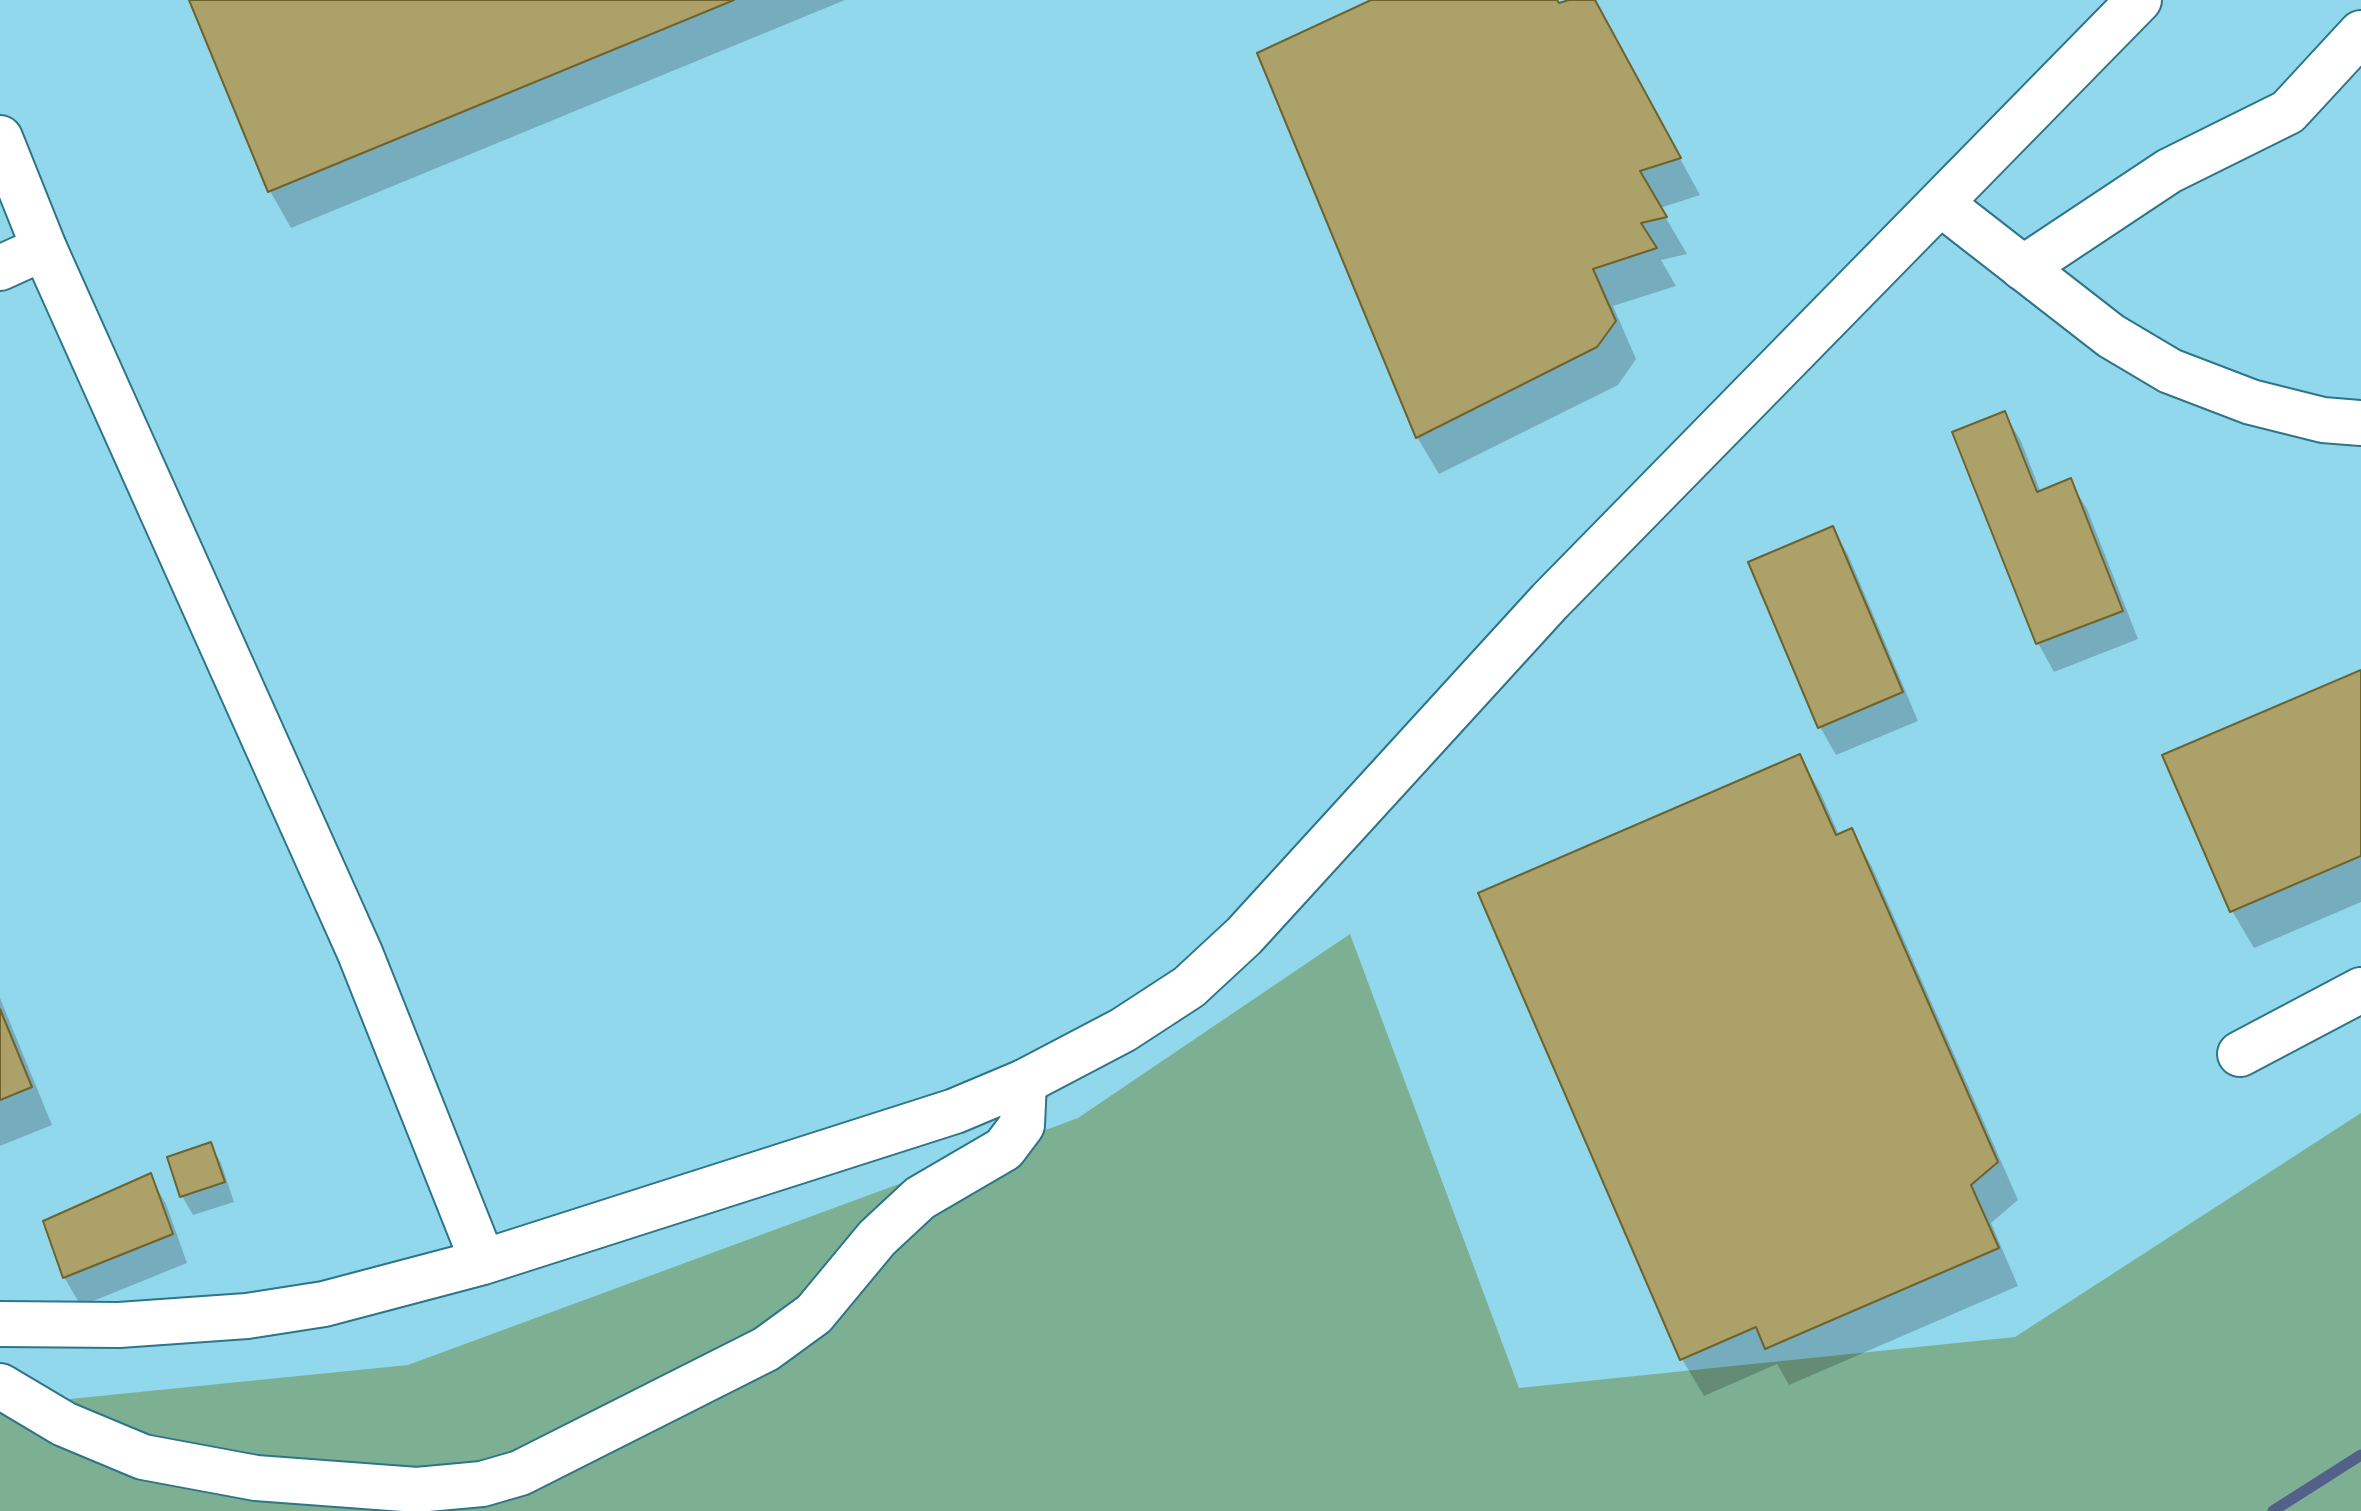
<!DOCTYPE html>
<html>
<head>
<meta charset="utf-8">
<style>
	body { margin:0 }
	canvas { display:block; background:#92d8ed }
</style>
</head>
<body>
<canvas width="2361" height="1511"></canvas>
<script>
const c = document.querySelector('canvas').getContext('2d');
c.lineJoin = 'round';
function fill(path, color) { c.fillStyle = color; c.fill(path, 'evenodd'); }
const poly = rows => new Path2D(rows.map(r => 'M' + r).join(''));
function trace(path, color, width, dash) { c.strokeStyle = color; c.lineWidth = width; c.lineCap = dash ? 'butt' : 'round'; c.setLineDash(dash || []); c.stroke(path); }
fill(poly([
	[1350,934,1519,1388,2015,1337,2361,1113,2361,1511,0,1511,0,1406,408,1365,1078,1118]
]), '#7db092');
fill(poly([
	[191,0,845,0,291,228,270,191],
	[1375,0,1558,0,1560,5,1574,0,1593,0,1700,195,1660,208,1687,254,1661,260,1676,286,1613,306,1636,359,1618,385,1439,474,1417,437],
	[2004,413,2021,441,2041,493,2070,481,2087,509,2138,639,2054,672,2038,643],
	[1833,528,1849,557,1918,721,1836,755,1820,727],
	[2361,672,2361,902,2254,948,2232,911,2165,756],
	[1800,756,1821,794,1839,835,1851,830,1872,867,2018,1200,1991,1223,2018,1286,1789,1385,1777,1364,1704,1396,1682,1359],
	[0,998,52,1125,0,1146],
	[210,1144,221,1163,234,1202,193,1215,182,1196,169,1158],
	[150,1176,166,1204,187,1263,81,1306,64,1277,46,1222]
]), '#0003');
trace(poly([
	[2273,1511,2361,1455]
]), '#53618a', 11);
const building = poly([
	[189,0,734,0,268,192,189,0],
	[1371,0,1557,0,1559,3,1569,0,1595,0,1681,158,1640,171,1667,217,1641,223,1657,248,1593,269,1616,321,1597,347,1416,438,1257,53,1371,0],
	[2005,411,2037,492,2071,478,2123,611,2036,644,1952,432,2005,411],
	[1833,526,1903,692,1818,728,1748,562,1833,526],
	[2361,670,2361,856,2230,912,2162,755,2361,670],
	[1800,754,1836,835,1852,828,1998,1162,1971,1185,1999,1248,1765,1349,1756,1327,1680,1360,1478,893,1800,754],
	[0,1009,32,1087,0,1100,0,1009],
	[211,1142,225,1182,180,1197,167,1157,211,1142],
	[151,1173,173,1234,63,1278,43,1221,151,1173]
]);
fill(building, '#aca169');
trace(building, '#6e632c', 2);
const minor = poly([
	[0,268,44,248],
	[2023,268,2169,171,2288,112,2361,33],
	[2240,1054,2361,990],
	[0,1386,64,1424,143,1457,256,1478,417,1490,482,1484,520,1473,766,1349,814,1314,877,1238,920,1198,1004,1149,1022,1125,1024,1082]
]);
const tertiary = poly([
	[0,138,44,248,360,953,483,1262],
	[1940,203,2111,336,2170,371,2251,402,2323,420,2361,423],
	[0,1324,119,1325,247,1316,324,1304,483,1262,955,1111,1024,1082,1123,1030,1189,987,1244,936,1550,601,2139,0]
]);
trace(minor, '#2d7588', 48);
trace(tertiary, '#2d7588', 48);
trace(minor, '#fff', 44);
trace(tertiary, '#fff', 44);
</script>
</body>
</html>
